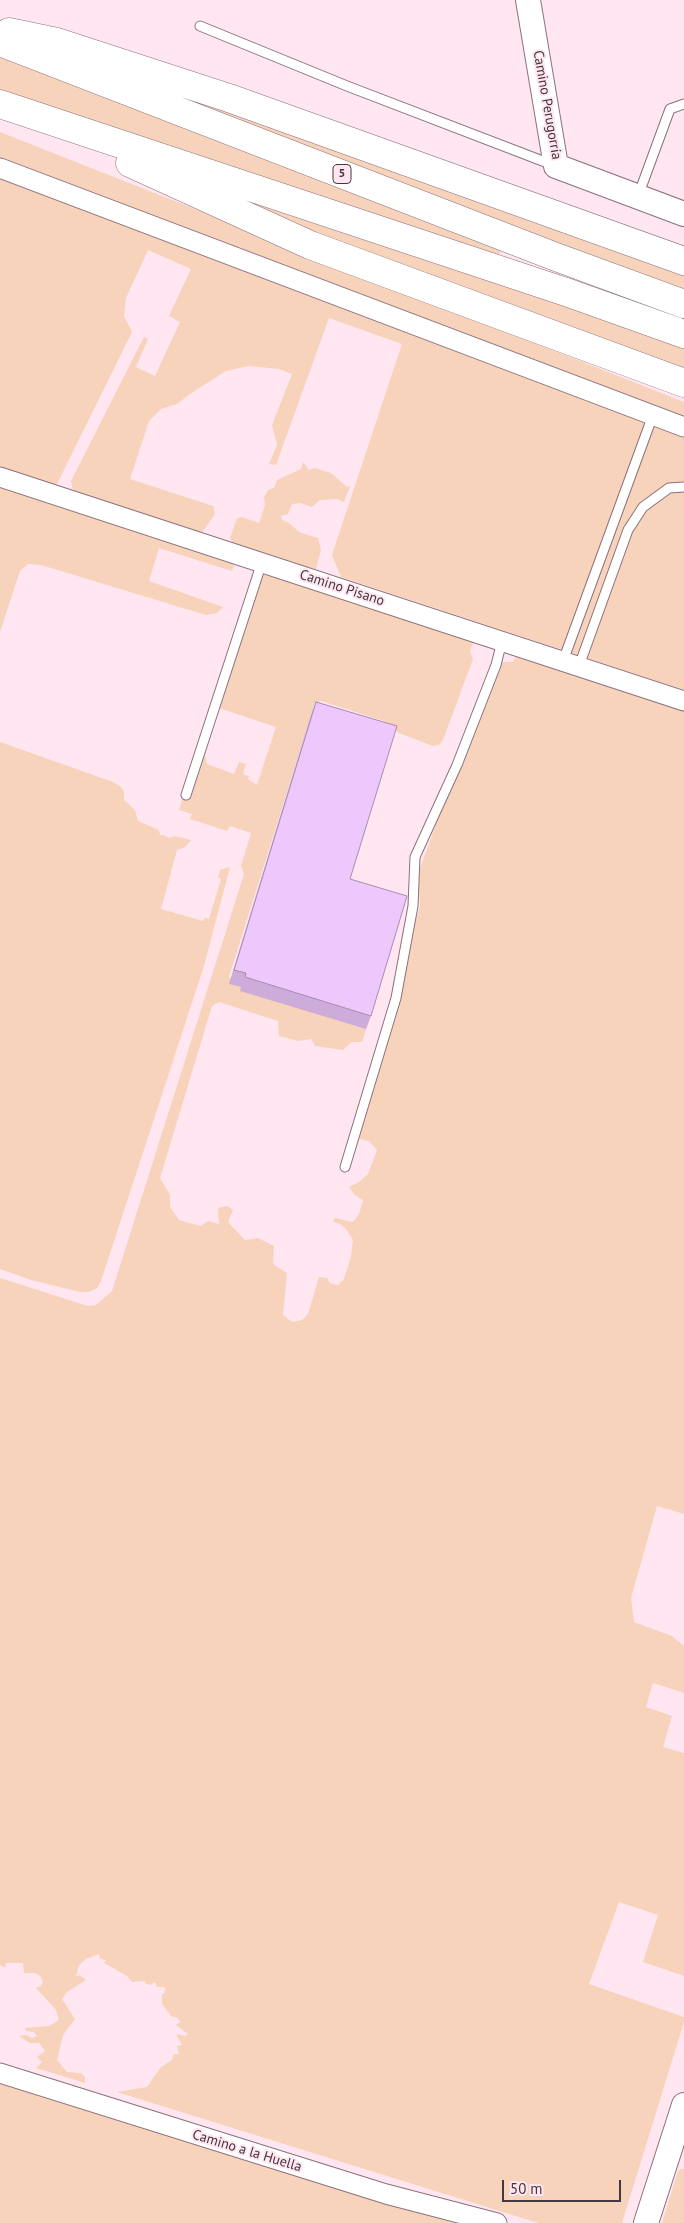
<!DOCTYPE html>
<html>
<head>
<meta charset="utf-8">
<style>
	body { margin:0 }
	#map { position:relative; width:684px; height:2223px; overflow:hidden; background:#ffe6f1; font-family:"PT Sans",sans-serif }
	canvas { display:block }
	.scale { position:absolute; left:502px; top:2180px; width:119px; height:22px; box-sizing:border-box; border:2px solid #43383d; border-top:0; padding-left:6px; font-size:15px; line-height:18px; white-space:nowrap; color:#43383d; -webkit-text-stroke:4px #ffe6f1; paint-order:stroke }
</style>
</head>
<body>
<div id="map">
<canvas width="684" height="2223"></canvas>
<div class="scale">50 m</div>
</div>
<script>
const c = document.querySelector('canvas').getContext('2d');
c.lineJoin = 'round';
function fill(path, color) { c.fillStyle = color; c.fill(path, 'evenodd'); }
const poly = rows => new Path2D(rows.map(r => 'M' + r).join(''));
function trace(path, color, width, dash) { c.strokeStyle = color; c.lineWidth = width; c.lineCap = dash ? 'butt' : 'round'; c.setLineDash(dash || []); c.stroke(path); }
function label(font, color, halo, rows, align = 'center') {
  c.font = font + ' "PT Sans",sans-serif'; c.lineWidth = 4; c.setLineDash([]); c.textBaseline = 'middle'; c.strokeStyle = halo; c.fillStyle = color; for (const [text, x, y, turn = 0] of rows) {
    c.save(); c.translate(x, y); c.rotate((+turn || 0) * Math.PI / 180); c.textAlign = isNaN(turn) ? turn : align; if (halo) c.strokeText(text, 0, 0); c.fillText(text, 0, 0); c.restore();
  }
}
fill(poly([
	[0,51,502,247,499,255,46,107,0,90],
	[106,68,684,270,684,293,104,69],
	[0,132,684,402,684,690,341,577,332,555,402,344,329,318,276,465,269,464,277,445,272,425,292,374,279,369,249,366,226,371,190,394,177,404,161,409,149,421,130,479,213,506,215,514,201,534,74,495,71,481,144,337,148,339,136,367,155,376,180,322,169,316,191,269,148,250,126,298,124,316,132,332,55,488,0,471],
	[195,184,684,344,684,375,319,238],
	[303,462,309,470,315,468,331,473,347,487,350,486,344,502,337,499,320,500,312,507,300,503,292,504,288,514,281,516,282,520,289,523,299,532,318,538,321,550,316,569,308,568,233,545,230,538,237,518,242,517,259,523,265,505,264,497,268,490,274,488,277,480,301,469],
	[0,487,235,562,232,571,159,548,149,581,223,607,217,613,206,615,41,565,28,564,20,571,0,632],
	[267,572,474,640,470,651,473,659,443,740,439,745,433,746,399,733,384,721,321,701,315,703,229,977,238,980,240,985,369,1021,362,1042,352,1042,343,1050,315,1046,311,1039,298,1041,279,1036,278,1021,219,1002,212,1006,160,1178,170,1195,170,1207,179,1220,200,1226,208,1221,219,1224,218,1208,227,1206,233,1210,228,1222,245,1240,258,1238,274,1246,273,1264,287,1273,283,1315,292,1322,302,1320,308,1314,319,1277,327,1278,330,1283,338,1285,344,1279,351,1257,353,1240,346,1229,340,1224,333,1222,335,1218,353,1222,359,1214,363,1200,355,1195,349,1187,359,1182,368,1174,377,1150,369,1141,360,1139,358,1129,353,1124,420,907,418,874,493,668,498,662,513,662,516,656,684,710,684,1514,657,1506,631,1598,634,1622,672,1636,684,1646,684,1693,653,1683,646,1707,672,1716,663,1747,684,1753,684,1976,643,1962,658,1915,619,1902,589,1984,684,2017,684,2022,622,2223,538,2223,117,2092,147,2087,161,2067,172,2060,174,2054,179,2054,177,2046,182,2045,176,2034,185,2036,188,2034,176,2025,181,2021,178,2020,178,2018,171,2016,162,2004,162,1994,165,1993,164,1991,166,1990,164,1987,157,1987,155,1982,150,1985,145,1983,145,1981,132,1982,127,1976,104,1963,106,1960,100,1959,99,1954,86,1959,79,1965,76,1977,80,1975,86,1980,67,1992,62,1999,75,2019,63,2035,57,2060,67,2072,81,2073,85,2077,85,2083,36,2068,42,2062,37,2057,45,2051,39,2043,30,2043,19,2036,26,2035,32,2038,37,2036,34,2032,26,2031,25,2028,49,2026,59,2020,56,2010,36,1988,41,1986,43,1981,40,1976,35,1973,24,1973,23,1963,6,1963,5,1968,0,1965,0,1278,88,1306,96,1305,112,1291,244,874,241,866,251,833,230,826,227,831,190,819,192,814,179,810,206,722,213,721,214,724,205,754,207,764,234,774,239,762,246,764,243,774,249,776,248,779,257,785,276,727,213,706,238,622,261,573],
	[0,742,113,782,121,787,124,792,124,800,135,810,138,821,159,830,160,835,164,835,169,838,175,836,191,840,185,847,177,850,161,909,203,921,205,918,209,919,221,879,218,877,220,870,230,867,204,966,101,1281,97,1288,89,1292,80,1292,31,1280,0,1269],
	[0,2077,296,2171,454,2223,0,2223],
	[681,2169,684,2169,684,2223,662,2223,678,2171]
]), '#f8d3bb');
const service = poly([
	[200,26,347,86,553,165],
	[638,196,670,109,684,104],
	[563,661,653,415],
	[579,666,628,530,643,507,669,488,684,487],
	[186,795,262,562],
	[345,1167,396,998,413,906,415,857,457,765,496,665,502,641]
]);
const minor = poly([
	[0,168,684,427],
	[0,477,684,701],
	[0,2073,386,2194,497,2223]
]);
const tertiary = poly([
	[528,0,556,166,684,214],
	[646,2223,684,2105]
]);
const trunk = poly([
	[9,32,57,42,229,98,684,261],
	[0,42,556,257,684,304],
	[0,104,566,292,684,334],
	[130,163,310,245,684,383]
]);
trace(service, '#8b717d', 11);
trace(minor, '#8b717d', 21);
trace(tertiary, '#8b717d', 26);
trace(trunk, '#8b717d', 29);
trace(service, '#fff', 9);
trace(minor, '#fff', 19);
trace(tertiary, '#fff', 24);
trace(trunk, '#fff', 28);
fill(poly([
	[316,702,350,879,371,1016,366,1029,240,991,241,987,229,984,311,715]
]), '#cdacd9');
const building = poly([
	[316,702,397,726,350,879,407,896,371,1016,245,977,246,973,234,970,316,702]
]);
fill(building, '#eec8fc');
trace(building, '#a78cb0', 1);
for (const [x, y, w] of [
	[342,174,18]
]) { const box = new Path2D(); box.roundRect(x - w / 2, y - 9.5, w, 19, 4); c.fillStyle = '#ffe6f1'; c.fill(box); trace(box, '#43383d', 1); }
label('bold 12px', '#43383d', null, [
	["5",342,174]
]);
label('14px', '#43383d', '#ffe6f1', [
	["Camino Perugorría",547,105,80],
	["Camino Pisano",342,588,18],
	["Camino a la Huella",247,2151,17]
]);
</script>
</body>
</html>
